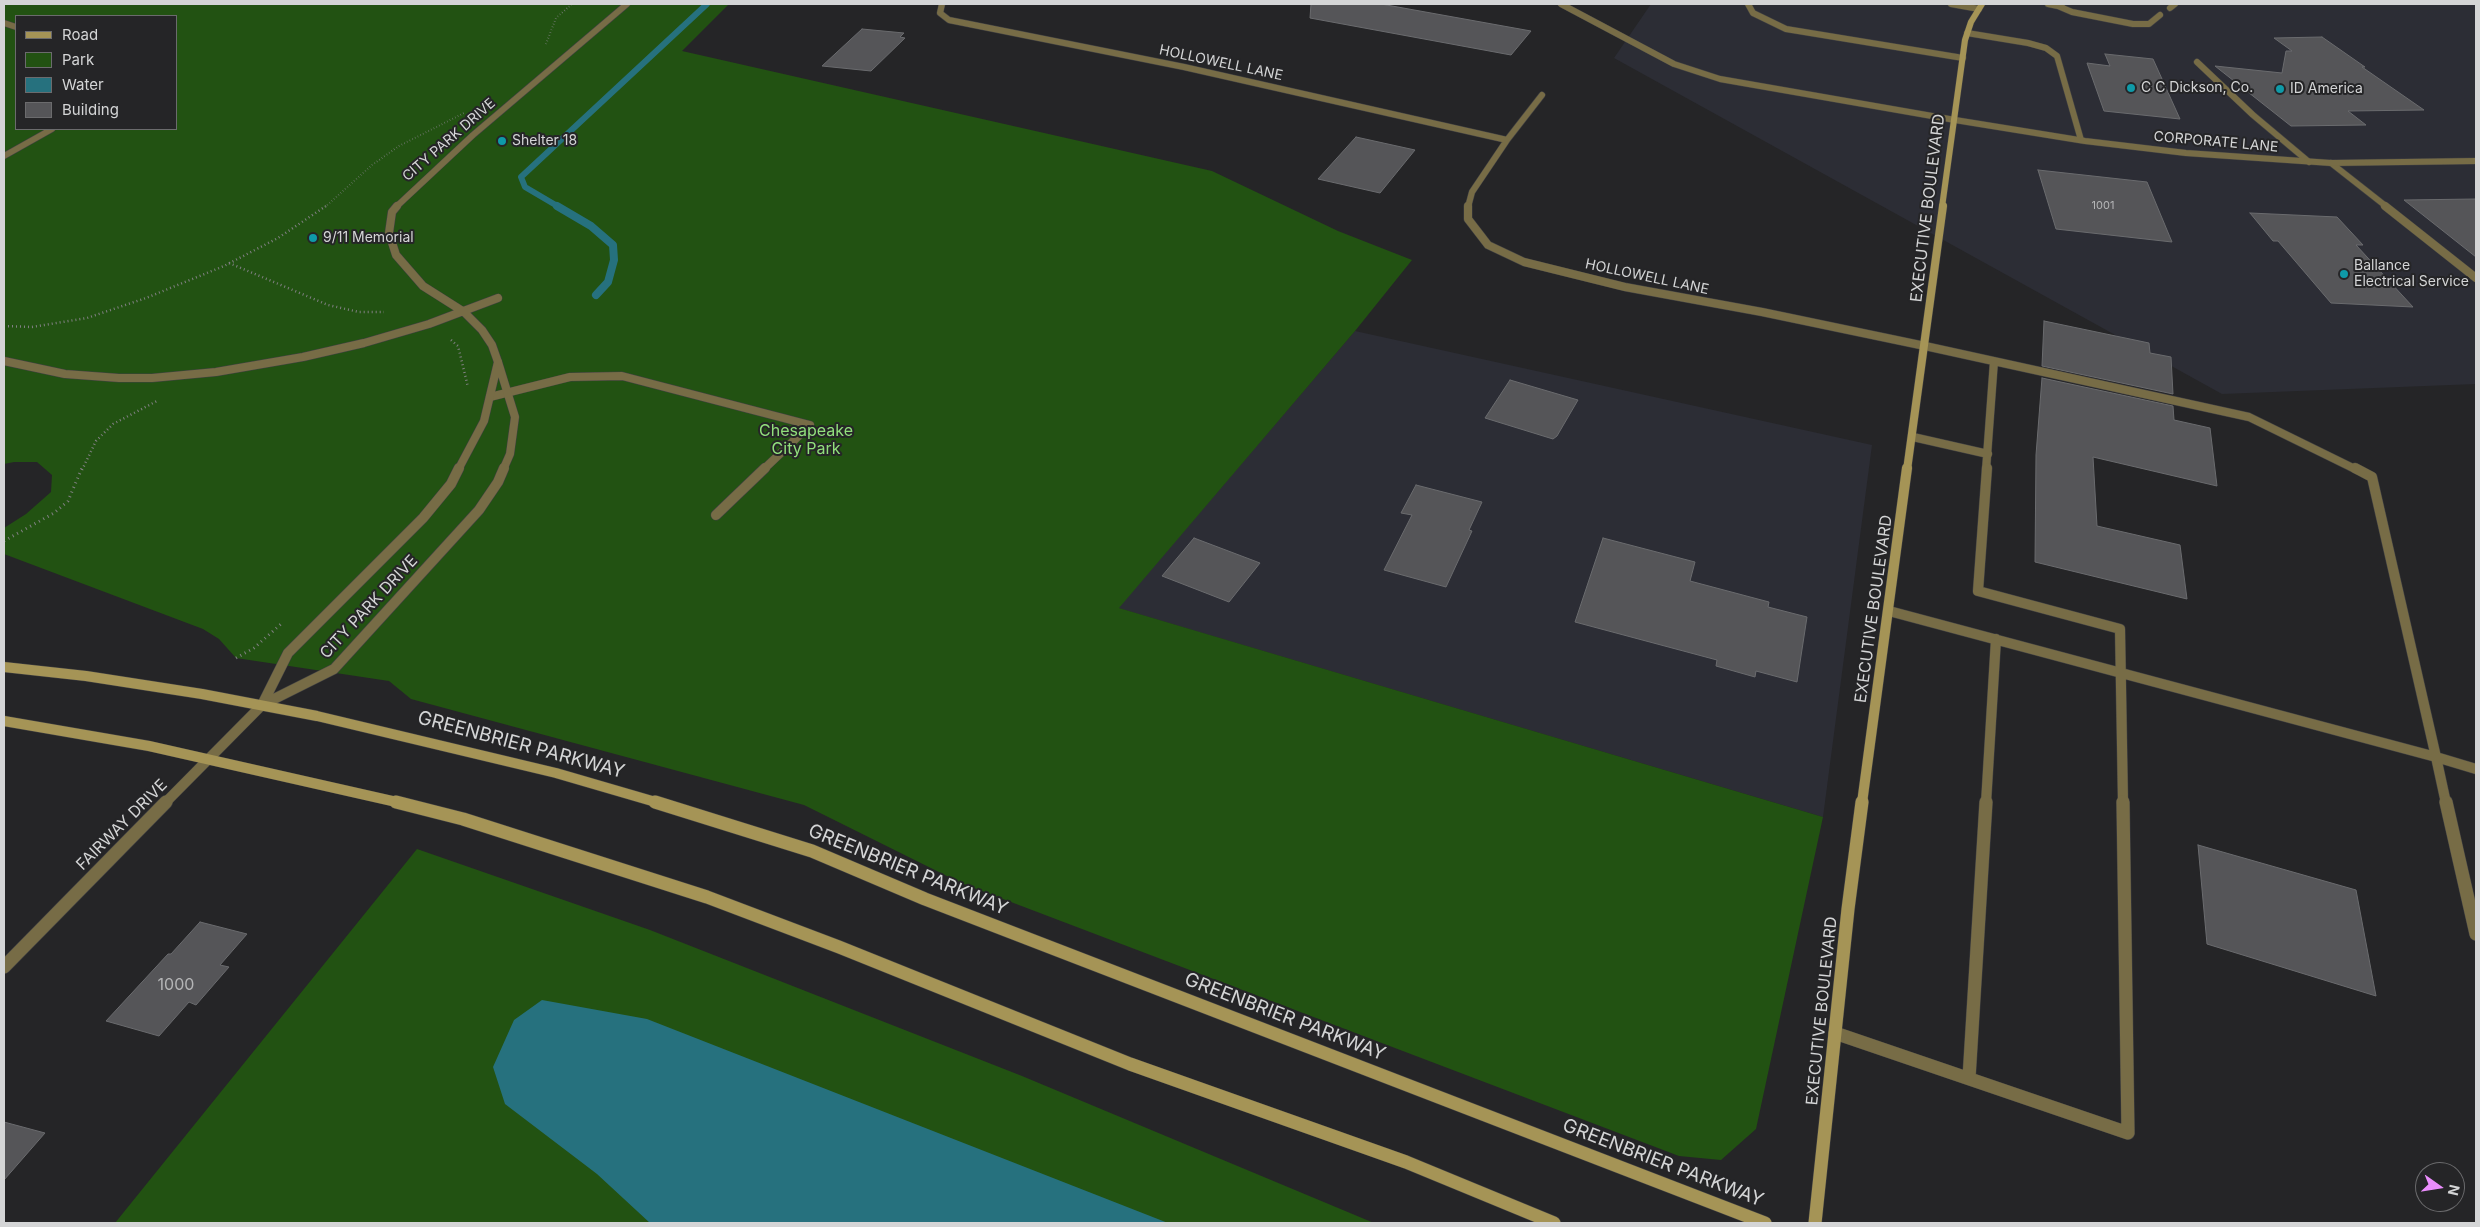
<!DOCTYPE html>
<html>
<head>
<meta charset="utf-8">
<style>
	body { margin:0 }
	#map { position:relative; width:2480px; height:1227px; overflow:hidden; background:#252527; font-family:Inter,sans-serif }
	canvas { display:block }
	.frame { position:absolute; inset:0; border:5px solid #d4d5d6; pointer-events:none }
	.legend { position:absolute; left:15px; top:15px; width:162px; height:115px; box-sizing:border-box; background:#252527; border:1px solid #6b6b6d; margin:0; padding:6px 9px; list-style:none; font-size:15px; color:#d4d5d6 }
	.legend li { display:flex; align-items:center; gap:10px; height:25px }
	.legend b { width:25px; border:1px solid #6b6b6d }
	.north { position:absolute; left:2415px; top:1162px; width:50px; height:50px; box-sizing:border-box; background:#252527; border:1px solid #6b6b6d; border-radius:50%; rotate:103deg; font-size:14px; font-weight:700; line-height:20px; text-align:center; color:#d4d5d6 }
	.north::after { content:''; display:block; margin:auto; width:18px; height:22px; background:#ea8dfc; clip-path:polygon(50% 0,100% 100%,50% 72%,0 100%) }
</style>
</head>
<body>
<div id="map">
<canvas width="2480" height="1227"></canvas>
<div class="frame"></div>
<ul class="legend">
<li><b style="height:6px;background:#a59456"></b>Road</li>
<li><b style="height:14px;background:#225212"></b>Park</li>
<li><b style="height:14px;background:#26717e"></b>Water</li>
<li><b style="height:14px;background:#555558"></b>Building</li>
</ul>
<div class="north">N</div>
</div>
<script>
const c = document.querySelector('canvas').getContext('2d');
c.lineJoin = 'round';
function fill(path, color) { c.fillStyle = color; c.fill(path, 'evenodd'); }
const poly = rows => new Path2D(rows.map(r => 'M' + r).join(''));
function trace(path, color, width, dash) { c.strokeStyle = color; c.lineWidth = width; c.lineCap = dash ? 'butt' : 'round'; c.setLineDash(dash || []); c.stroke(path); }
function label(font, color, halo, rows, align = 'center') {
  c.font = font + ' Inter,sans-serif'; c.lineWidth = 4; c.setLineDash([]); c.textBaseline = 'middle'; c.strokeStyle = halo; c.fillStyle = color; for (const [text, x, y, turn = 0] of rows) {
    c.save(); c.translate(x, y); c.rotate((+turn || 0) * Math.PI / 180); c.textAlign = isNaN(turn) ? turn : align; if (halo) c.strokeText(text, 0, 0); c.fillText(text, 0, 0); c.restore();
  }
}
fill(poly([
	[1651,4,2476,4,2476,384,2222,394,1614,58],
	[1355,331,1872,445,1823,817,1118,608]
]), '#2c2d35');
fill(poly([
	[4,4,729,4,682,51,1212,171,1338,231,1412,260,1355,331,1119,608,1823,817,1756,1129,1721,1160,1679,1156,961,883,804,805,411,699,389,681,236,658,219,639,203,629,4,554,4,528,26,514,51,492,52,475,37,462,14,462,4,464],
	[16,16,176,16,176,129,16,129],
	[417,849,650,930,1022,1076,1374,1223,115,1223]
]), '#225212');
fill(poly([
	[542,1000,647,1019,1168,1223,650,1223,597,1174,505,1104,493,1067,514,1020]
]), '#26717e');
trace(poly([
	[559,207,525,187,521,177,707,4]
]), '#26717e', 6);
trace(poly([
	[557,206,591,226,613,245,614,260,608,282,596,295]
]), '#26717e', 8);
const building = poly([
	[1311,4,1381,4,1531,31,1511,55,1310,18,1311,4],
	[862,29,904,33,900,37,905,38,871,71,822,66,862,29],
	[2322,37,2365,67,2362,67,2424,110,2348,111,2366,125,2291,126,2215,66,2282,73,2286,51,2292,51,2274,38,2322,37],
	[2105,54,2153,59,2180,119,2104,111,2087,63,2110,66,2105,54],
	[1356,137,1415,150,1380,193,1318,179,1356,137],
	[2038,170,2147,182,2172,242,2056,229,2038,170],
	[2476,199,2476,257,2404,200,2476,199],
	[2250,213,2337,217,2363,245,2356,245,2413,307,2331,303,2278,241,2273,241,2250,213],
	[2044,321,2149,343,2150,353,2171,357,2173,394,2042,366,2044,321],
	[2042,378,2173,406,2174,420,2210,428,2217,486,2093,457,2097,526,2180,545,2187,599,2035,562,2036,455,2042,378],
	[1510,380,1578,400,1557,436,1553,439,1485,418,1510,380],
	[1416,485,1482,502,1469,530,1472,531,1446,587,1384,570,1412,515,1401,513,1416,485],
	[1194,538,1260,563,1229,602,1162,576,1194,538],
	[1603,538,1695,562,1690,581,1769,602,1768,607,1807,617,1797,682,1756,671,1755,677,1716,666,1717,660,1575,622,1603,538],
	[2198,845,2356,890,2376,996,2207,944,2198,845],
	[200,922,247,934,220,965,229,967,196,1005,189,1002,159,1036,106,1021,168,954,171,954,200,922],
	[4,1122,45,1133,4,1180,4,1122]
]);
fill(building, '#555558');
trace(building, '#6a6b6e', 1);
const laneFar3 = poly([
	[1561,4,1674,64,1720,79,1955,120],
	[1748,4,1753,13,1786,29,1963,58],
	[1951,4,1979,9],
	[2048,4,2058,6,2062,4],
	[2058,6,2072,12,2133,24,2149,24,2160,15],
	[2170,8,2175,4],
	[1967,33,2028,43,2046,48,2057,56,2081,140],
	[2197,62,2253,115,2309,162],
	[2331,163,2387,207]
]);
const laneFar2 = poly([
	[2385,206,2476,278],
	[1925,346,2249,417,2357,470],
	[490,397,570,377,622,376,810,425,763,470],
	[1913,437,1988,454],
	[1986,470,1994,361]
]);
const laneFar1 = poly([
	[1987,468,1978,591,2120,629,2123,803],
	[716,515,765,468],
	[1889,611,2436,757,2372,477,2355,468],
	[1986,803,1996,639],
	[2446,803,2436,757,2476,769]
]);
const lane = poly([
	[2446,802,2476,934],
	[1835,1033,2128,1133,2123,802],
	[1969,1078,1986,802]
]);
const streetFar3 = poly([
	[942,4,940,13,949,20,1184,67,1507,140],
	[4,23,16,27],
	[1955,120,2085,141,2186,153,2331,163,2476,161],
	[4,156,52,129],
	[396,207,473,135,627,4],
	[1468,207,1472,192,1507,140,1542,95]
]);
const streetFar2 = poly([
	[397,206,392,212,389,233,396,255,423,286,464,312,482,330,492,345,498,362],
	[1468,206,1468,219,1488,245,1524,262,1625,287,1762,312,1925,346],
	[4,361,65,374,119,378,152,378,216,372,303,357,364,343,429,324,498,298],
	[498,362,515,417,510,454,503,470],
	[458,470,484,421,498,362]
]);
const streetFar1 = poly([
	[459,468,451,484,423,518,288,653,262,705,334,669,479,510,498,482,504,468],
	[165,803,262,705]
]);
const street = poly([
	[4,967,166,802]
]);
const secondaryFar3 = poly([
	[1942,207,1965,40,1971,22,1982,4]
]);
const secondaryFar2 = poly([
	[1907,470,1943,206]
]);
const secondaryFar1 = poly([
	[4,667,86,676,202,694,317,716,556,773,659,803],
	[4,721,149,746,401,803],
	[1862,803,1907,468]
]);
const secondary = poly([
	[396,802,463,819,707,897,839,947,1130,1064,1406,1162,1554,1223],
	[655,802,812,851,925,899,1765,1223],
	[1815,1223,1848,909,1862,802]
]);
trace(laneFar3, '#414143', 7);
trace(laneFar2, '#414143', 9);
trace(laneFar1, '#414143', 11);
trace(lane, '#414143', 14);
trace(streetFar3, '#414143', 7);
trace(streetFar2, '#414143', 9);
trace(streetFar1, '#414143', 11);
trace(street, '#414143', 14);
trace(secondaryFar3, '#414143', 7);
trace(secondaryFar2, '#414143', 9);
trace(secondaryFar1, '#414143', 11);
trace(secondary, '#414143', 14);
trace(poly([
	[546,44,556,18,572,4],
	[325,207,372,165,399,146,464,113]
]), '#808082', 2, [0.5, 2.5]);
trace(poly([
	[229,263,328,305,359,312,384,312],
	[4,326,32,327,87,318,146,298,224,266,278,238,326,206],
	[451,340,458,346,468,387],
	[82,470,96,441,113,424,157,401]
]), '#808082', 2.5, [1, 3]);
trace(poly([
	[4,541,54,513,68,501,82,468],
	[236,658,254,648,281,624]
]), '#808082', 3, [1, 4]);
trace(laneFar3, '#776c46', 6);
trace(laneFar2, '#776c46', 8);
trace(laneFar1, '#776c46', 10);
trace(lane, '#776c46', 13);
trace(streetFar3, '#776c46', 6);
trace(streetFar2, '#776c46', 8);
trace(streetFar1, '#776c46', 10);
trace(street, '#776c46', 13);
trace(secondaryFar3, '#a59456', 6);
trace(secondaryFar2, '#a59456', 8);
trace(secondaryFar1, '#a59456', 10);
trace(secondary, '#a59456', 13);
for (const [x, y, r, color] of [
	[2131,88,5,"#0f9aa8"],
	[2280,89,5,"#0f9aa8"],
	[502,141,5,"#0f9aa8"],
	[313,238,5,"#0f9aa8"],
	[2344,274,5,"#0f9aa8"]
]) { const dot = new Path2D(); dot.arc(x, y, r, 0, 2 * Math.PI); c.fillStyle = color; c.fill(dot); trace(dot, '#252527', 2); }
label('11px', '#b4b5b6', null, [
	["1001",2103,206]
]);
label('14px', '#d4d5d6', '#252527', [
	["HOLLOWELL LANE",1221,63,12],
	["CITY PARK DRIVE",449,140,-41],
	["CORPORATE LANE",2216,142,5],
	["HOLLOWELL LANE",1647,277,12]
]);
label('14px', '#d4d5d6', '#252527', [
	["C C Dickson, Co.",2141,88],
	["ID America",2290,89],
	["Shelter 18",512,141],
	["9/11 Memorial",323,238],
	["Ballance",2354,266],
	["Electrical Service",2354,282]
], 'left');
label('16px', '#d4d5d6', '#252527', [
	["EXECUTIVE BOULEVARD",1928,208,-83],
	["CITY PARK DRIVE",369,607,-47],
	["EXECUTIVE BOULEVARD",1874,609,-82],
	["FAIRWAY DRIVE",122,825,-45],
	["EXECUTIVE BOULEVARD",1822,1011,-84]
]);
label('16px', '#91df7c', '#252527', [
	["Chesapeake",806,431],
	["City Park",806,449]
]);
label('16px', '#b4b5b6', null, [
	["1000",176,985]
]);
label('19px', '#d4d5d6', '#252527', [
	["GREENBRIER PARKWAY",521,745,15],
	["GREENBRIER PARKWAY",908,870,22],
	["GREENBRIER PARKWAY",1285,1017,21],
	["GREENBRIER PARKWAY",1663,1163,21]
]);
</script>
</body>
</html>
